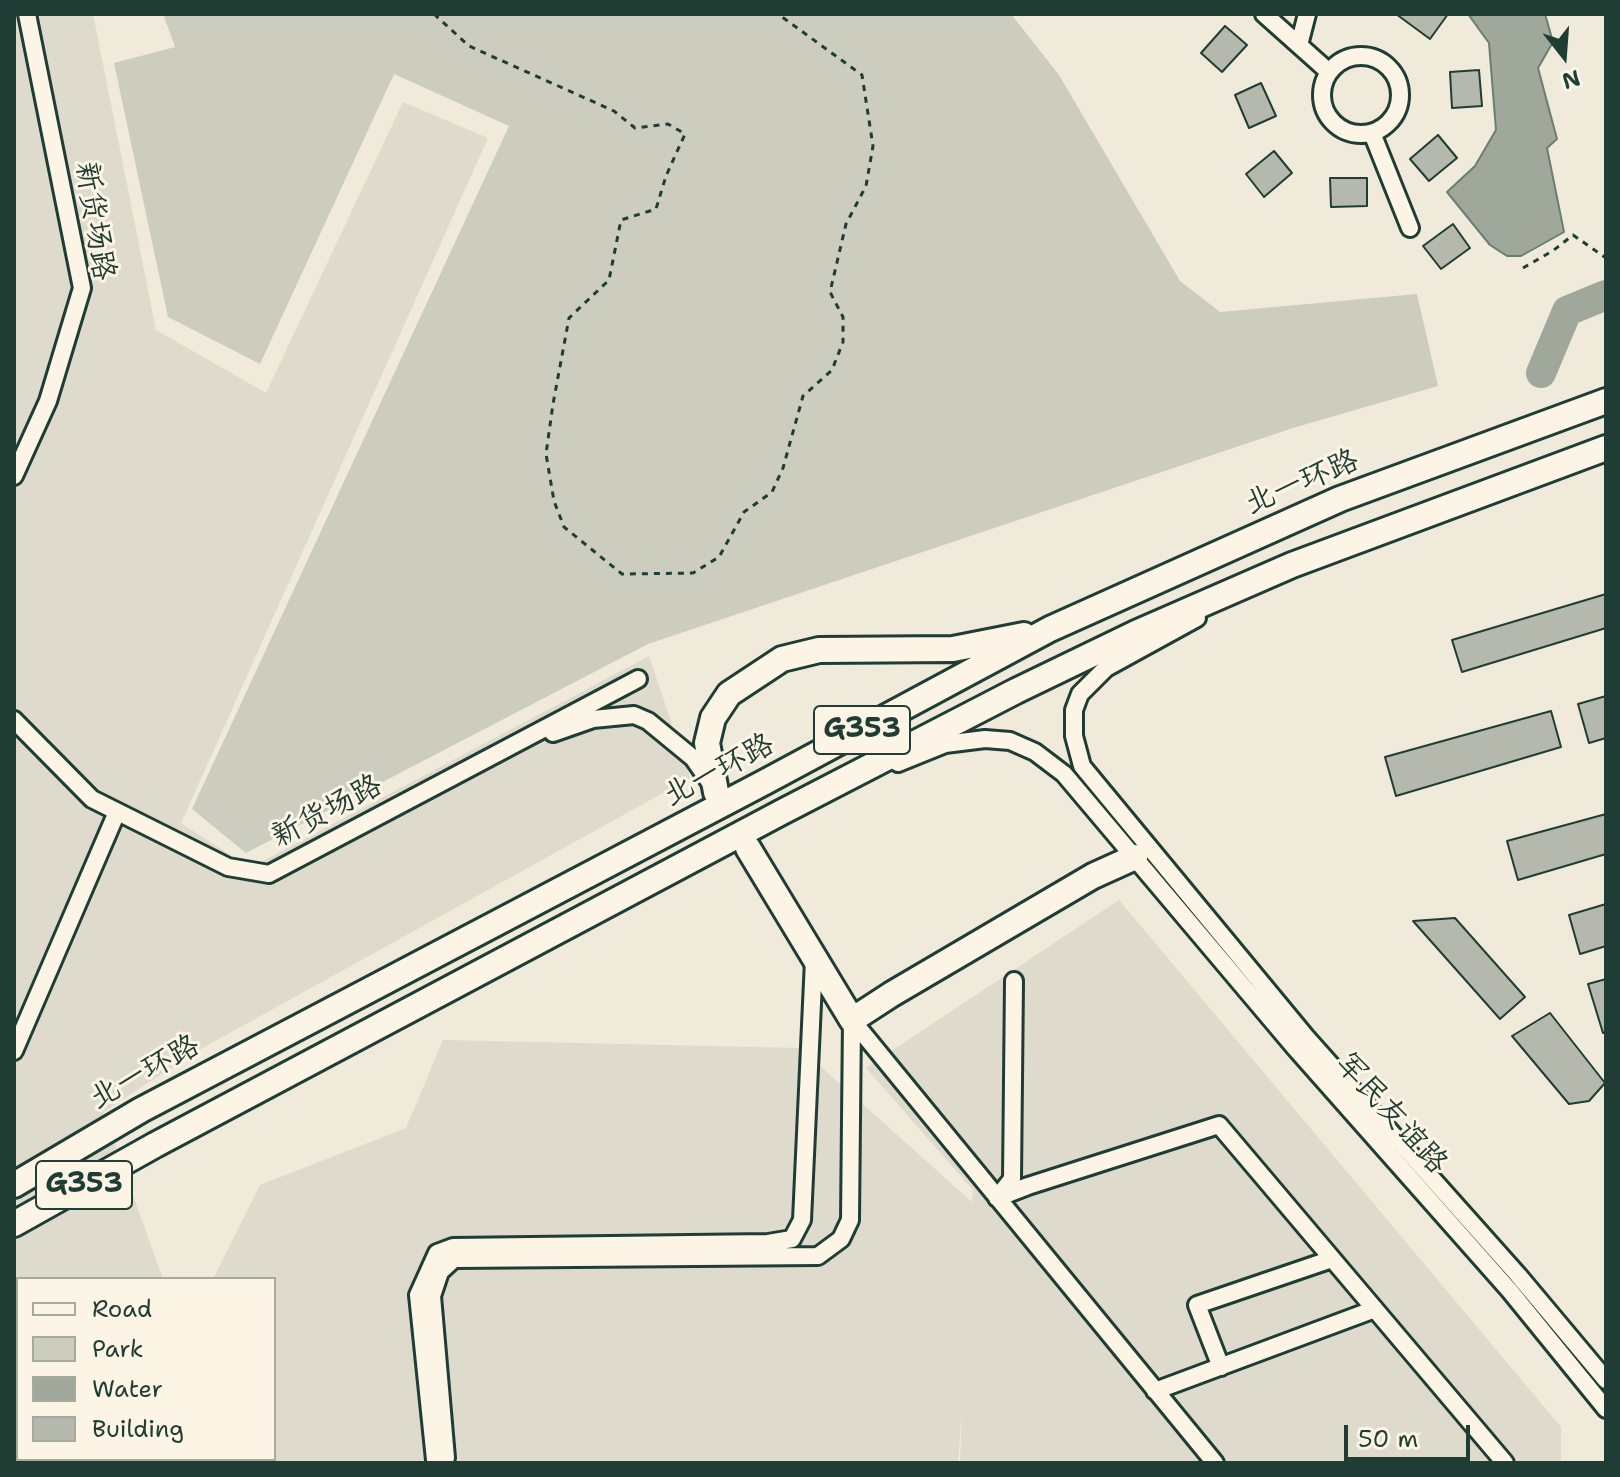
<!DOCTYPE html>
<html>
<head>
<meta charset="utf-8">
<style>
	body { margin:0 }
	#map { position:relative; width:1620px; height:1477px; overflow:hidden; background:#efeada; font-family:"Shantell Sans",sans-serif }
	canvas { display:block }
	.frame { position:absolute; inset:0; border:16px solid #1f3d34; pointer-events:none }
	.legend { position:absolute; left:16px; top:1277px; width:260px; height:184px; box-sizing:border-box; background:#fcf5e5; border:2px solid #a4ab9e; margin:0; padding:10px 14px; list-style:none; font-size:24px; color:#1f3d34 }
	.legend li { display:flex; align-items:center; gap:16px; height:40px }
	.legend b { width:40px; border:2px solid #a4ab9e }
	.north { position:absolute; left:1524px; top:16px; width:80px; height:80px; -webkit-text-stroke:6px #fcf5e5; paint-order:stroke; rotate:163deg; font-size:22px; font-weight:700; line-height:32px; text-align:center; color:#1f3d34 }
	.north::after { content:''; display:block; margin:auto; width:28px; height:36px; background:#1f3d34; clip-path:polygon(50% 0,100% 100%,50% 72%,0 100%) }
	.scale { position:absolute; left:1344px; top:1425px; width:126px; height:36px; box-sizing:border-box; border:4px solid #1f3d34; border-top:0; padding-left:10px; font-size:24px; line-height:28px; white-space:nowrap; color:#1f3d34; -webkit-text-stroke:6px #fcf5e5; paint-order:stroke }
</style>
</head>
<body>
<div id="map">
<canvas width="1620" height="1477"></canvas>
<div class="frame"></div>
<ul class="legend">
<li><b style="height:10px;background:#fcf5e5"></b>Road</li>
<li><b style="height:22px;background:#cccdbf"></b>Park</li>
<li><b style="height:22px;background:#9fa89a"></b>Water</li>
<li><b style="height:22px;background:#b5b9ad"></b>Building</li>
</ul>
<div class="north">N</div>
<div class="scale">50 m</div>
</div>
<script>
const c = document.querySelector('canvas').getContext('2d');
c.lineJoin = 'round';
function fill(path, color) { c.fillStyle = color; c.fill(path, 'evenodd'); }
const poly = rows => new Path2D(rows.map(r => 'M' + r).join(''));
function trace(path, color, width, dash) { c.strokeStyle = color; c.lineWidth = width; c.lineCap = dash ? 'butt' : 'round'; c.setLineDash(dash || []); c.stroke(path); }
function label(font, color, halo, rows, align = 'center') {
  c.font = font + ' "Shantell Sans","LXGW WenKai TC",sans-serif'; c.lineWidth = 6; c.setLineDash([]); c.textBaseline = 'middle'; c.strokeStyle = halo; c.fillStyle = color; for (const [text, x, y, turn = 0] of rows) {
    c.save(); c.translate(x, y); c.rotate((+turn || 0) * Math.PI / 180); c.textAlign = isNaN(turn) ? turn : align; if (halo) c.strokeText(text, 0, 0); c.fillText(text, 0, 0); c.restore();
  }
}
fill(poly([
	[14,14,93,14,156,330,266,393,403,102,488,138,181,823,250,868,649,656,690,778,199,1050,103,1112,163,1279,18,1279,18,1369,14,1371],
	[1119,900,1561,1427,1561,1463,960,1463,962,1407,958,1463,48,1463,46,1459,274,1459,274,1279,213,1279,260,1185,406,1128,443,1040,800,1048,972,1202,973,1190,866,1068]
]), '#dedbcc');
fill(poly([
	[163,14,1011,14,1059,75,1180,281,1220,312,1417,294,1438,386,1293,428,648,644,246,853,192,809,509,126,394,74,260,364,168,317,114,63,175,47]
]), '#cccdbf');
const water = poly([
	[1468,14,1545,14,1553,42,1538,68,1557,139,1547,148,1564,232,1521,256,1507,256,1490,245,1447,192,1475,166,1496,130,1489,43,1468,14]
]);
fill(water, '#9fa89a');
trace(water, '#6c7d71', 2);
trace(poly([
	[1541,373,1567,311,1606,295]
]), '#9fa89a', 30);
const building = poly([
	[1396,14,1448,14,1430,39,1396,14],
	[1225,26,1247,45,1222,72,1201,53,1225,26],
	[1479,70,1482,106,1452,108,1450,72,1479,70],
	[1261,83,1276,116,1249,128,1235,95,1261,83],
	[1438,135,1457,158,1429,181,1410,159,1438,135],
	[1274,151,1292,173,1264,197,1246,174,1274,151],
	[1330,178,1367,178,1367,206,1331,207,1330,178],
	[1453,224,1470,248,1441,269,1423,246,1453,224],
	[1606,594,1606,628,1462,672,1452,640,1606,594],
	[1606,696,1606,738,1589,743,1578,704,1606,696],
	[1551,711,1561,747,1396,796,1385,757,1551,711],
	[1606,814,1606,854,1518,880,1507,841,1606,814],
	[1606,904,1606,946,1580,954,1569,915,1606,904],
	[1455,918,1525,997,1500,1019,1413,921,1455,918],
	[1606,979,1606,1032,1603,1033,1588,984,1606,979],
	[1550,1013,1605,1083,1589,1101,1569,1104,1512,1036,1550,1013]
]);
fill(building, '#b5b9ad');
trace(building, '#1f3d34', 2);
trace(poly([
	[716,792,748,848]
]), '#c5c7b9', 24, [24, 12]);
const minor = poly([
	[1264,14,1329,72],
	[1299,45,1307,14],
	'1322 95a39 39 0 1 1 78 0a39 39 0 1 1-78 0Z',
	[1372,133,1410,228],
	[14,476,48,401,82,288,27,14],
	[1197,618,1106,668,1080,694,1074,710,1074,736,1082,766,1306,1037,1518,1275,1606,1380],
	[14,720,92,799,228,867,269,874,638,679],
	[553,733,593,719,634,715,648,721,693,758,711,784],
	[898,763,945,744,985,739,1010,741,1035,752,1064,774,1296,1049,1510,1291,1606,1409],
	[814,960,802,1220,792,1239,768,1243,453,1247,437,1253,418,1295,435,1460,446,1458,432,1296,440,1272,454,1259,818,1256,841,1239,850,1220,852,1020],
	[1014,981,1012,1179,997,1198,1028,1186,1219,1125,1505,1463],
	[852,1020,1215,1463],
	[14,1051,117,812],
	[1221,1367,1197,1305,1332,1259],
	[1155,1391,1375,1309],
	[14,1443,18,1449],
	[24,1459,27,1463]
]);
const highway = poly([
	[716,792,707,743,713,718,729,694,782,659,819,650,953,649,1024,635],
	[748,848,852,1020,892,994,1093,876,1135,857],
	[14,1185,141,1110,765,782,1050,629,1340,499,1606,401],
	[14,1224,155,1145,782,812,1016,691,1136,633,1292,565,1606,448]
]);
trace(minor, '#1f3d34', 22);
trace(highway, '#1f3d34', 30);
trace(poly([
	[434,14,469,46,614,111,635,128,668,124,685,134,666,176,656,209,621,220,609,280,569,318,553,404,546,454,554,501,564,527,622,574,693,573,719,557,744,512,772,492,783,468,803,396,832,370,843,342,843,317,830,292,846,224,866,186,873,146,862,75,778,14],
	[1523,268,1554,250,1573,235,1606,258]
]), '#1f3d34', 3, [6, 6]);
trace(minor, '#fcf5e5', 16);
trace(highway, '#fcf5e5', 24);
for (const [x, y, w] of [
	[862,730,96],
	[84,1185,96]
]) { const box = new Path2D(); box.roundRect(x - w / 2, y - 24, w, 48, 6); c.fillStyle = '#fcf5e5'; c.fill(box); trace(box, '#1f3d34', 2); }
label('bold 28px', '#1f3d34', null, [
	["G353",862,730],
	["G353",84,1185]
]);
label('30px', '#1f3d34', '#fcf5e5', [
	["新货场路",94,221,81],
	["北一环路",1302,483,-23],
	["北一环路",719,771,-28],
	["新货场路",327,812,-28],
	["北一环路",145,1073,-29],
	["军民友谊路",1391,1114,48]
]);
</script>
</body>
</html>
